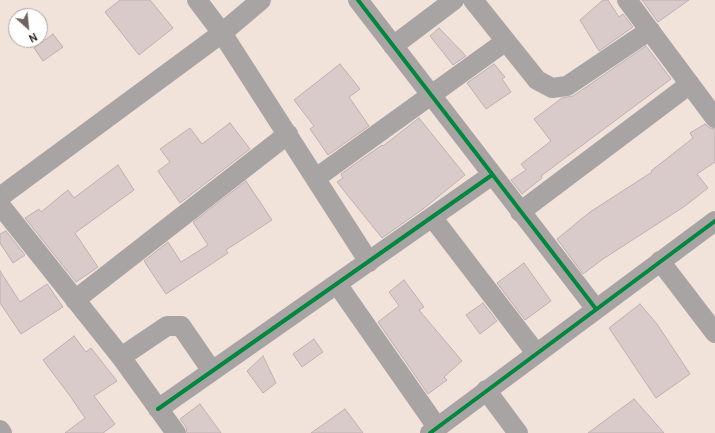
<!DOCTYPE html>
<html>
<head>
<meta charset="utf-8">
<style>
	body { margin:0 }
	#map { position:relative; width:715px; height:433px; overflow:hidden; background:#f1e2da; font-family:Cabin,sans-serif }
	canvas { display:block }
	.north { position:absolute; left:8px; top:8px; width:40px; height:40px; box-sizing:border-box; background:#fff; border:1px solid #aaa5a3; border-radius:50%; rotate:153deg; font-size:11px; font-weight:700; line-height:16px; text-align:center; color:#2b1e18 }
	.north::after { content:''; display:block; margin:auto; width:14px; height:18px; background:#70635c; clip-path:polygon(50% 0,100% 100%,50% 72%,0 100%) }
</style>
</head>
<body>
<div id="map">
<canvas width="715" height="433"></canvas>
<div class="north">N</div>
</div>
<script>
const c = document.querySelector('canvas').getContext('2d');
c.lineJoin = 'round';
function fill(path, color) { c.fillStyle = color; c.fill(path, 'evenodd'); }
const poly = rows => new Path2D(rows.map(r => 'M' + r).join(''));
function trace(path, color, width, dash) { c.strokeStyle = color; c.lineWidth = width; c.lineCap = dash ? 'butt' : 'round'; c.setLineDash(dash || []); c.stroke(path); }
const building = poly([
	[120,0,150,0,173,28,139,55,105,12,120,0],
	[603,0,608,0,619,17,623,14,633,27,599,51,580,20,603,0],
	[642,0,689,0,658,22,642,0],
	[439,28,466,56,453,65,430,36,439,28],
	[53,34,63,47,43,61,34,48,53,34],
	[646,46,671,79,541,176,542,178,522,194,511,180,526,170,521,164,551,141,534,119,562,98,573,96,646,46],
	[340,64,360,89,349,97,369,126,328,155,310,129,314,126,294,100,340,64],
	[494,64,505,77,502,79,511,92,486,109,467,83,494,64],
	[419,118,465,175,423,209,382,238,337,182,343,178,341,174,382,145,383,146,419,118],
	[230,123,250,149,180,203,158,171,170,162,160,149,190,128,202,144,230,123],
	[705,124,710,128,715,129,715,162,697,174,708,188,685,206,603,259,583,274,557,239,590,212,652,172,651,171,693,138,690,133,705,124],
	[118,165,134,190,75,233,98,267,76,282,25,218,39,209,41,212,68,190,74,198,118,165],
	[246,181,272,220,226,250,228,253,166,294,144,261,168,242,181,262,208,245,193,222,246,181],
	[6,231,25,255,13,263,0,243,0,234,6,231],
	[524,263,551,301,525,320,497,283,524,263],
	[0,271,20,302,47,284,63,307,21,334,0,303,0,271],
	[404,280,424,307,419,310,462,361,444,377,447,380,428,394,378,322,399,306,389,292,404,280],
	[483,303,497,321,480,334,466,315,483,303],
	[640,304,657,324,690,374,656,398,609,328,640,304],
	[74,336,86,352,91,348,117,381,94,396,115,424,103,433,65,433,85,418,70,396,43,360,74,336],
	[314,339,323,352,302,367,293,354,314,339],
	[263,356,276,383,263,393,247,371,263,356],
	[634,399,664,433,588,433,634,399],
	[200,404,221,433,187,433,186,427,180,419,200,404],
	[345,409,363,433,311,433,345,409]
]);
fill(building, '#d9cbca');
trace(building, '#beb0af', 1);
trace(poly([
	[197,0,222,33,369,262],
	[358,0,596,309],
	[473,0,537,80,552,88,567,86,650,30],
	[627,0,715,118],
	[393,46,454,0],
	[316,178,506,41],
	[0,197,222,33,261,0],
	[0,205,121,357,176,433],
	[520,212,690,84],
	[432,217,536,353],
	[660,261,715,333],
	[337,284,437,427],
	[75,300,288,134],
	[121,357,167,326,181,326,212,371],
	[486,390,518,433],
	[158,409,492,175],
	[0,430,2,433],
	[430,433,715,221]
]), '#a9a4a4', 20);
trace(poly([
	[358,0,596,309],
	[158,409,492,175],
	[430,433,715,221]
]), '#00873e', 4);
</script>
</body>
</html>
